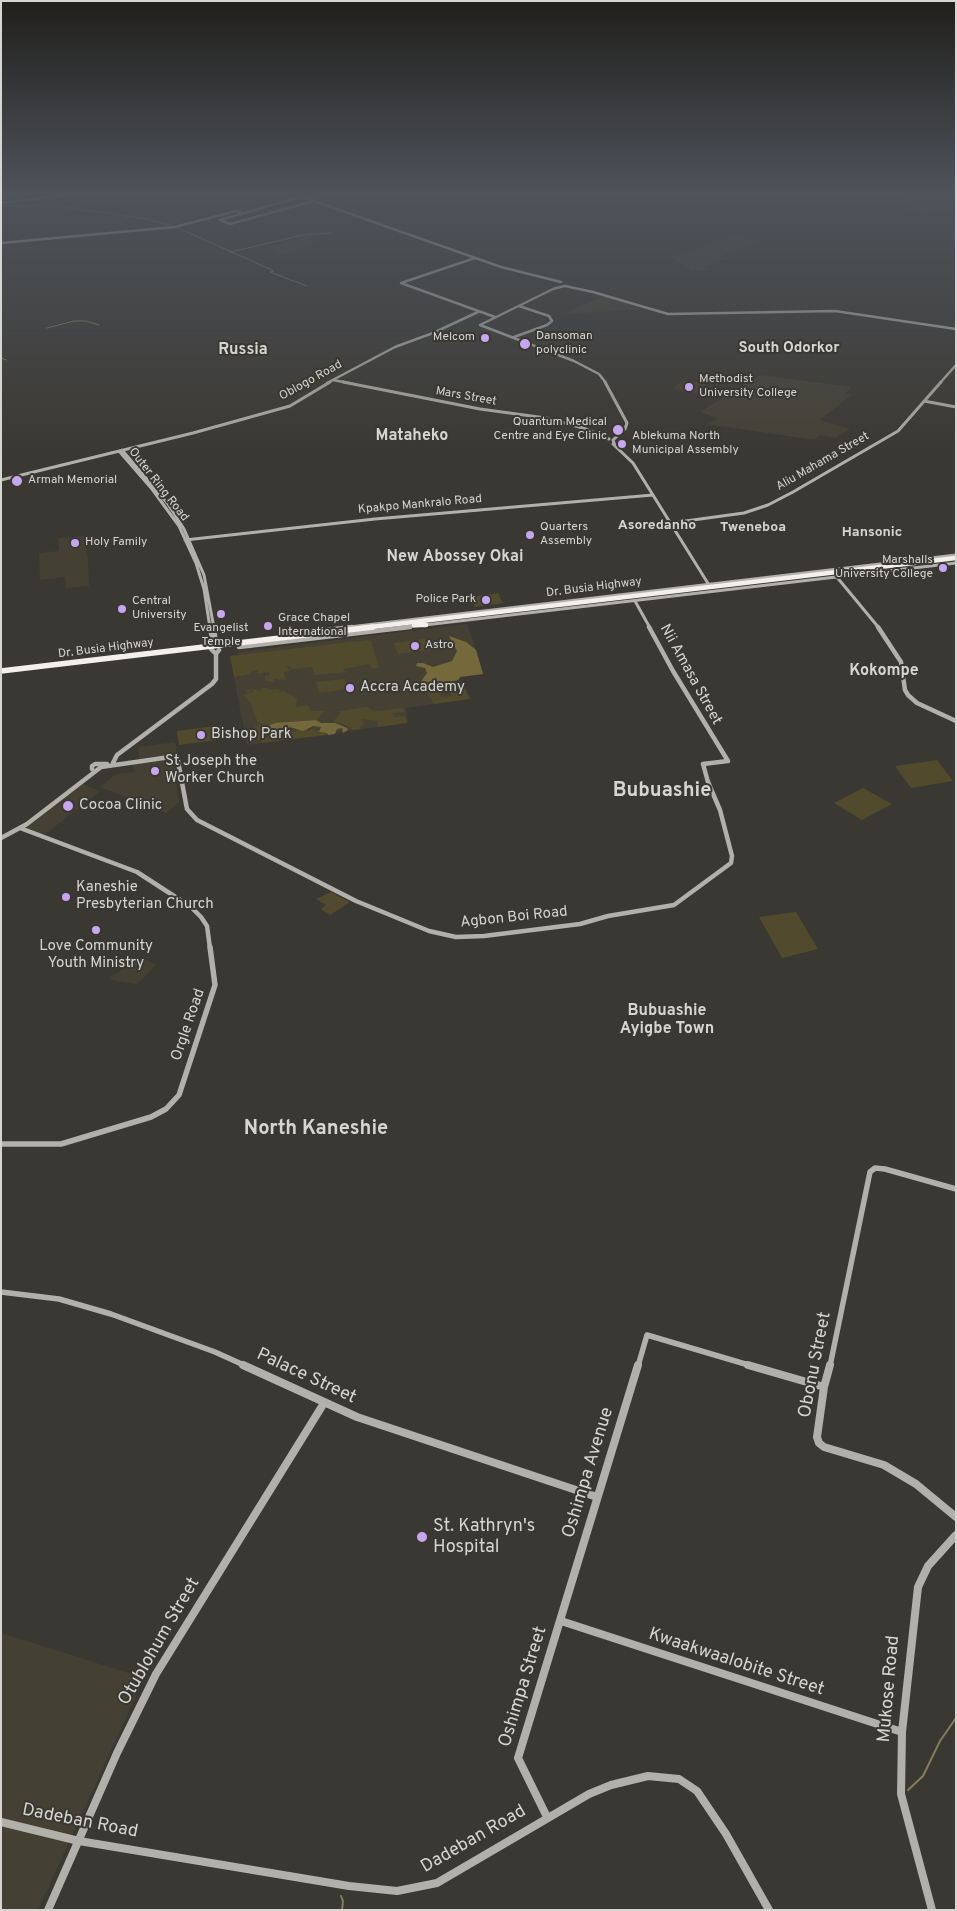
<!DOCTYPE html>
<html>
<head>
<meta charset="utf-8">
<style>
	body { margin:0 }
	#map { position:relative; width:957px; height:1911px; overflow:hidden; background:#3a3832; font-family:Overpass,sans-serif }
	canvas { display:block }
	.frame { position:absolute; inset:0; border:2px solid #d6d5d1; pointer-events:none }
</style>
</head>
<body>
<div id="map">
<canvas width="957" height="1911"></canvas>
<div class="frame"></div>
</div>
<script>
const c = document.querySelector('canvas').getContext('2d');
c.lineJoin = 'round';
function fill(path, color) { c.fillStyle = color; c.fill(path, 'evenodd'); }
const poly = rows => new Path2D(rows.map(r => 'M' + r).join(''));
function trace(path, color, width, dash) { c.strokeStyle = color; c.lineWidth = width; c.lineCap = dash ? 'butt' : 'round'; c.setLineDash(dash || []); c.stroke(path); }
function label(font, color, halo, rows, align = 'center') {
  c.font = font + ' Overpass,sans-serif'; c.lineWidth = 4; c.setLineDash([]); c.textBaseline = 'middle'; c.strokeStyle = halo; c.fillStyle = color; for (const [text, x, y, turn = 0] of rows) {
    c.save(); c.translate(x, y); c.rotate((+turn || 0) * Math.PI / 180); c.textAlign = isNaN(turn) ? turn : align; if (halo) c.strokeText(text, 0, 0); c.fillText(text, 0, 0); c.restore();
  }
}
fill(poly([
	[734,235,760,243,721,255,730,258,711,262,714,264,702,265,708,269,692,272,671,257],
	[306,238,317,243,284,256,268,250,272,249,269,247],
	[605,296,643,309,565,314,569,311],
	[760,375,852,387,845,393,851,395,820,420,850,429,836,438,819,435,815,440,707,424,718,418,700,412],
	[684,380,704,384,706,386,695,394,672,389],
	[84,536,88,560,89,586,66,588,65,577,40,580,39,553,59,551,58,538],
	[467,624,484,674,460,677,469,699,406,708,408,723,247,745,230,656,238,655,238,652],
	[175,742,177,754,139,759,138,747],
	[168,759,174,761,179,802,166,813,100,787,116,774,134,772,133,763],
	[82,784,100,791,43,836,25,829],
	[142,958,156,965,137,984,116,981,109,978],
	[1,1633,144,1678,38,1910,1,1910]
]), '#444134');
fill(poly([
	[891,195,956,195,956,206,920,214,909,210,920,205],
	[498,593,503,603,475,607,470,597],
	[431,638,436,649,398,654,394,643],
	[368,640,371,641,379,668,372,669,370,664,343,669,344,671,348,672,314,675,312,667,295,669,291,669,290,666,287,667,290,671,284,672,286,680,274,679,274,681,271,682,265,681,265,676,270,675,269,672,256,674,258,672,257,670,251,671,251,674,234,677,230,656],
	[345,679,347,689,319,693,316,682],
	[437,681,440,682,443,689,437,689,438,693,444,692,440,694,441,697,451,696,450,690,445,690,444,688,463,684,470,699,434,704,422,685,429,687,433,684,435,687,434,684],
	[261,688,268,688,268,690,279,689,280,693,282,691,290,694,297,699,296,707,308,705,311,711,325,711,316,720,285,722,257,740,255,726,263,724,258,723,250,702,242,695,254,692,251,690,251,692,246,693,247,690,256,689,256,692,256,690,260,691],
	[367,707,376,713,375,711,403,708,404,712,391,713,395,715,394,717,405,716,407,723,377,727,378,721,362,719,364,725,360,727,361,729,351,730,351,728,341,723,333,722,340,713,338,711],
	[222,725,224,739,179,745,177,731],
	[285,727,287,732,297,731,296,729,303,731,307,728,308,731,315,728,314,730,319,730,319,732,327,733,327,735,260,743,268,736],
	[937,760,953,781,911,788,895,766],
	[863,788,892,804,862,820,834,803],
	[331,892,350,902,330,915,321,909,326,905,316,899],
	[796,912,818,949,782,958,759,917]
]), '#514a2d');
fill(poly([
	[449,636,466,642,476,650,483,674,460,677,458,680,444,683,437,681,426,686,419,684,427,673,425,668,416,666,417,663,423,663,433,667,452,661,457,651],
	[316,720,321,723,335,723,347,728,348,730,343,733,342,728,337,729,335,734,328,735,327,733,319,732,321,727,313,726,303,731,290,727,275,733,261,734,261,733,266,731,265,727,275,723]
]), '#75693b');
trace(poly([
	[1,206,58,206,146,219,173,226],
	[178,228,274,271,270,272,307,286],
	[231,252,303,235,331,233],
	[47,328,74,321,86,321,99,325],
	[1,358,6,360]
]), '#857c5b', 1);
trace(poly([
	[908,1790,923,1776,940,1741,956,1718],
	[341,1896,343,1901,342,1910]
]), '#857c5b', 2);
trace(poly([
	[297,195,501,267,561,282],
	[300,197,220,220,230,224,314,201],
	[1,203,67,195],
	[1,243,175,227,236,211,243,213],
	[401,283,495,317],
	[401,283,475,258],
	[565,286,593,292,668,314,835,311,956,329],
	[480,325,574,361,599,374,606,383],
	[480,325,553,289,564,286],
	[514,337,547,325,552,321,549,316,519,306],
	[333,380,349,383],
	[327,383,395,347,433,333,478,312],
	[940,383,956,365]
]), '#b2b0ab', 2.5);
trace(poly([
	[343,382,480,409,546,418,583,428,609,439],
	[605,382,627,423,625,429,613,440,615,446],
	[924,401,956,407],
	[613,444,633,463,709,585],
	[122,450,168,504,184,529,204,575,214,628],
	[119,451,152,489,179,526,196,563,204,589,210,628],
	[1,480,193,433,290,406,330,382],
	[671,523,744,513,768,505,793,492,898,431,941,382],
	[185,540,375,519,653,495],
	[836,576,879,628],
	[635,601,650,628],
	[341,628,956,555],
	[399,628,956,563]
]), '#b2b0ab', 3);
trace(poly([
	[210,627,213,646,211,649,216,654],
	[214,627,216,645],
	[878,627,901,662,905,690,908,695,917,703,956,721],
	[326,630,352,627],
	[239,647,410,627],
	[113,763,117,755,212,684,216,679,216,654,219,650],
	[92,769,92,766,95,764,107,764],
	[20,828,137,872,191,907,201,917,207,926,210,948],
	[1,838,27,824,101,767,177,756,187,809,197,820,356,901,429,931,456,937,484,936,580,924,608,916,674,905,731,863,732,856,720,810,708,782,703,764,728,761,673,671,649,627]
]), '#b2b0ab', 4.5);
trace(poly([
	[1,1144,61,1144,151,1117,166,1109,179,1095,215,985,210,947],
	[1,1292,59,1299,111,1314,215,1352,246,1366],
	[638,1366,647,1335,752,1366],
	[830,1366,870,1172,875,1168,885,1169,956,1189]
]), '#b2b0ab', 5.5);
trace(poly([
	[243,1365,357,1417,597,1497],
	[748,1365,824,1387],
	[830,1365,824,1387,817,1437,819,1443,824,1447,884,1465,916,1484,956,1517],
	[561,1621,902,1732],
	[547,1817,518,1758,638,1365],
	[1,1822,79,1841,349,1886,397,1891,437,1883,589,1794,611,1785,648,1776,679,1779,697,1791,726,1834,769,1910],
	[48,1910,117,1753,156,1674,324,1403],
	[932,1910,901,1794,902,1732,918,1587,928,1566,956,1535]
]), '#b2b0ab', 8);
trace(poly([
	[414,625,426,625],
	[363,628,956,558]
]), '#f2f0e8', 4.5);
trace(poly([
	[1,671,373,627]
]), '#f2f0e8', 5.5);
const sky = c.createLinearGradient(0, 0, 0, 462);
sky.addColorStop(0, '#201f1c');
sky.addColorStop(0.42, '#4f535a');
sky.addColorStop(1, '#4f535a00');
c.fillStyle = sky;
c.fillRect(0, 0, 957, 462);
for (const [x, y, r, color] of [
	[485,338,5,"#c8a6ef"],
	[525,344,6,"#c8a6ef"],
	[689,387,5,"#c8a6ef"],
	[618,430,6,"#c8a6ef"],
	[622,444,5,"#c8a6ef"],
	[17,481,6,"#c8a6ef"],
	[530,535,5,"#c8a6ef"],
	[75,543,5,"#c8a6ef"],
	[943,568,5,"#c8a6ef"],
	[486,600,5,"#c8a6ef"],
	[122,609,5,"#c8a6ef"],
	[221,614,5,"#c8a6ef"],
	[268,626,5,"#c8a6ef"],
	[415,646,5,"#c8a6ef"],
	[350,688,5,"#c8a6ef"],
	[201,735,5,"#c8a6ef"],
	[155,771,5,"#c8a6ef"],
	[68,806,6,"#c8a6ef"],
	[66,897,5,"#c8a6ef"],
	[96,930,5,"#c8a6ef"],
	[422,1537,6,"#c8a6ef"]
]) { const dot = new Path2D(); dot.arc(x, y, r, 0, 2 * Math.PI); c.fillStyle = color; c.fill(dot); trace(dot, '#3a3832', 2); }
label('12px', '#d6d5d1', '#3a3832', [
	["Dansoman",536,337],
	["polyclinic",536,351],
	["Melcom",475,338,"right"],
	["Methodist",699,380],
	["University College",699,394],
	["Quantum Medical",607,423,"right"],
	["Centre and Eye Clinic",607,437,"right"],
	["Ablekuma North",632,437],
	["Municipal Assembly",632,451],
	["Armah Memorial",28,481],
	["Quarters",540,528],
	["Assembly",540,542],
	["Holy Family",85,543],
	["Marshalls",933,561,"right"],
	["University College",933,575,"right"],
	["Police Park",476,600,"right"],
	["Central",132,602],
	["University",132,616],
	["Grace Chapel",278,619],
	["International",278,633],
	["Evangelist",221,629,"center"],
	["Temple",221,643,"center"],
	["Astro",425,646]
], 'left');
label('12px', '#d6d5d1', '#3a3832', [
	["Oblogo Road",311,381,-29],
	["Mars Street",466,397,10],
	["Aliu Mahama Street",823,462,-30],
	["Outer Ring Road",158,485,52],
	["Kpakpo Mankralo Road",420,505,-5],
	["Dr. Busia Highway",594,588,-7],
	["Dr. Busia Highway",106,649,-7]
]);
label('bold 14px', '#d6d5d1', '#3a3832', [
	["Asoredanho",657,526],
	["Tweneboa",753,528],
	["Hansonic",872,533]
]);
label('bold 15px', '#d6d5d1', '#3a3832', [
	["South Odorkor",789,349]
]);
label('15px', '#d6d5d1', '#3a3832', [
	["Nii Amasa Street",690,675,61],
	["Agbon Boi Road",514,918,-6],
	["Orgle Road",189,1025,-71]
]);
label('15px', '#d6d5d1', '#3a3832', [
	["Accra Academy",360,688],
	["Bishop Park",211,735],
	["St Joseph the",165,762],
	["Worker Church",165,779],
	["Cocoa Clinic",79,806],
	["Kaneshie",76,888],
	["Presbyterian Church",76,905],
	["Love Community",96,947,"center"],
	["Youth Ministry",96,964,"center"]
], 'left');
label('bold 16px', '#d6d5d1', '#3a3832', [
	["Russia",243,351],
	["Mataheko",412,437],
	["New Abossey Okai",455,558],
	["Kokompe",884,672]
]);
label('bold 16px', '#d6d5d1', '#3a3832', [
	["Bubuashie",667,1012],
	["Ayigbe Town",667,1030]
]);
label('18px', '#d6d5d1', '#3a3832', [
	["Obonu Street",816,1365,-79],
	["Palace Street",306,1377,25],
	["Oshimpa Avenue",589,1473,-73],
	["Otublohum Street",160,1642,-60],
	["Kwaakwaalobite Street",736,1663,18],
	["Oshimpa Street",524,1687,-73],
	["Mukose Road",890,1689,-85],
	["Dadeban Road",80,1822,11],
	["Dadeban Road",474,1840,-30]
]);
label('18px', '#d6d5d1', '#3a3832', [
	["St. Kathryn's",433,1527],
	["Hospital",433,1548]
], 'left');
label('bold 20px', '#d6d5d1', '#3a3832', [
	["Bubuashie",662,792],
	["North Kaneshie",316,1130]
]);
</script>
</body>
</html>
